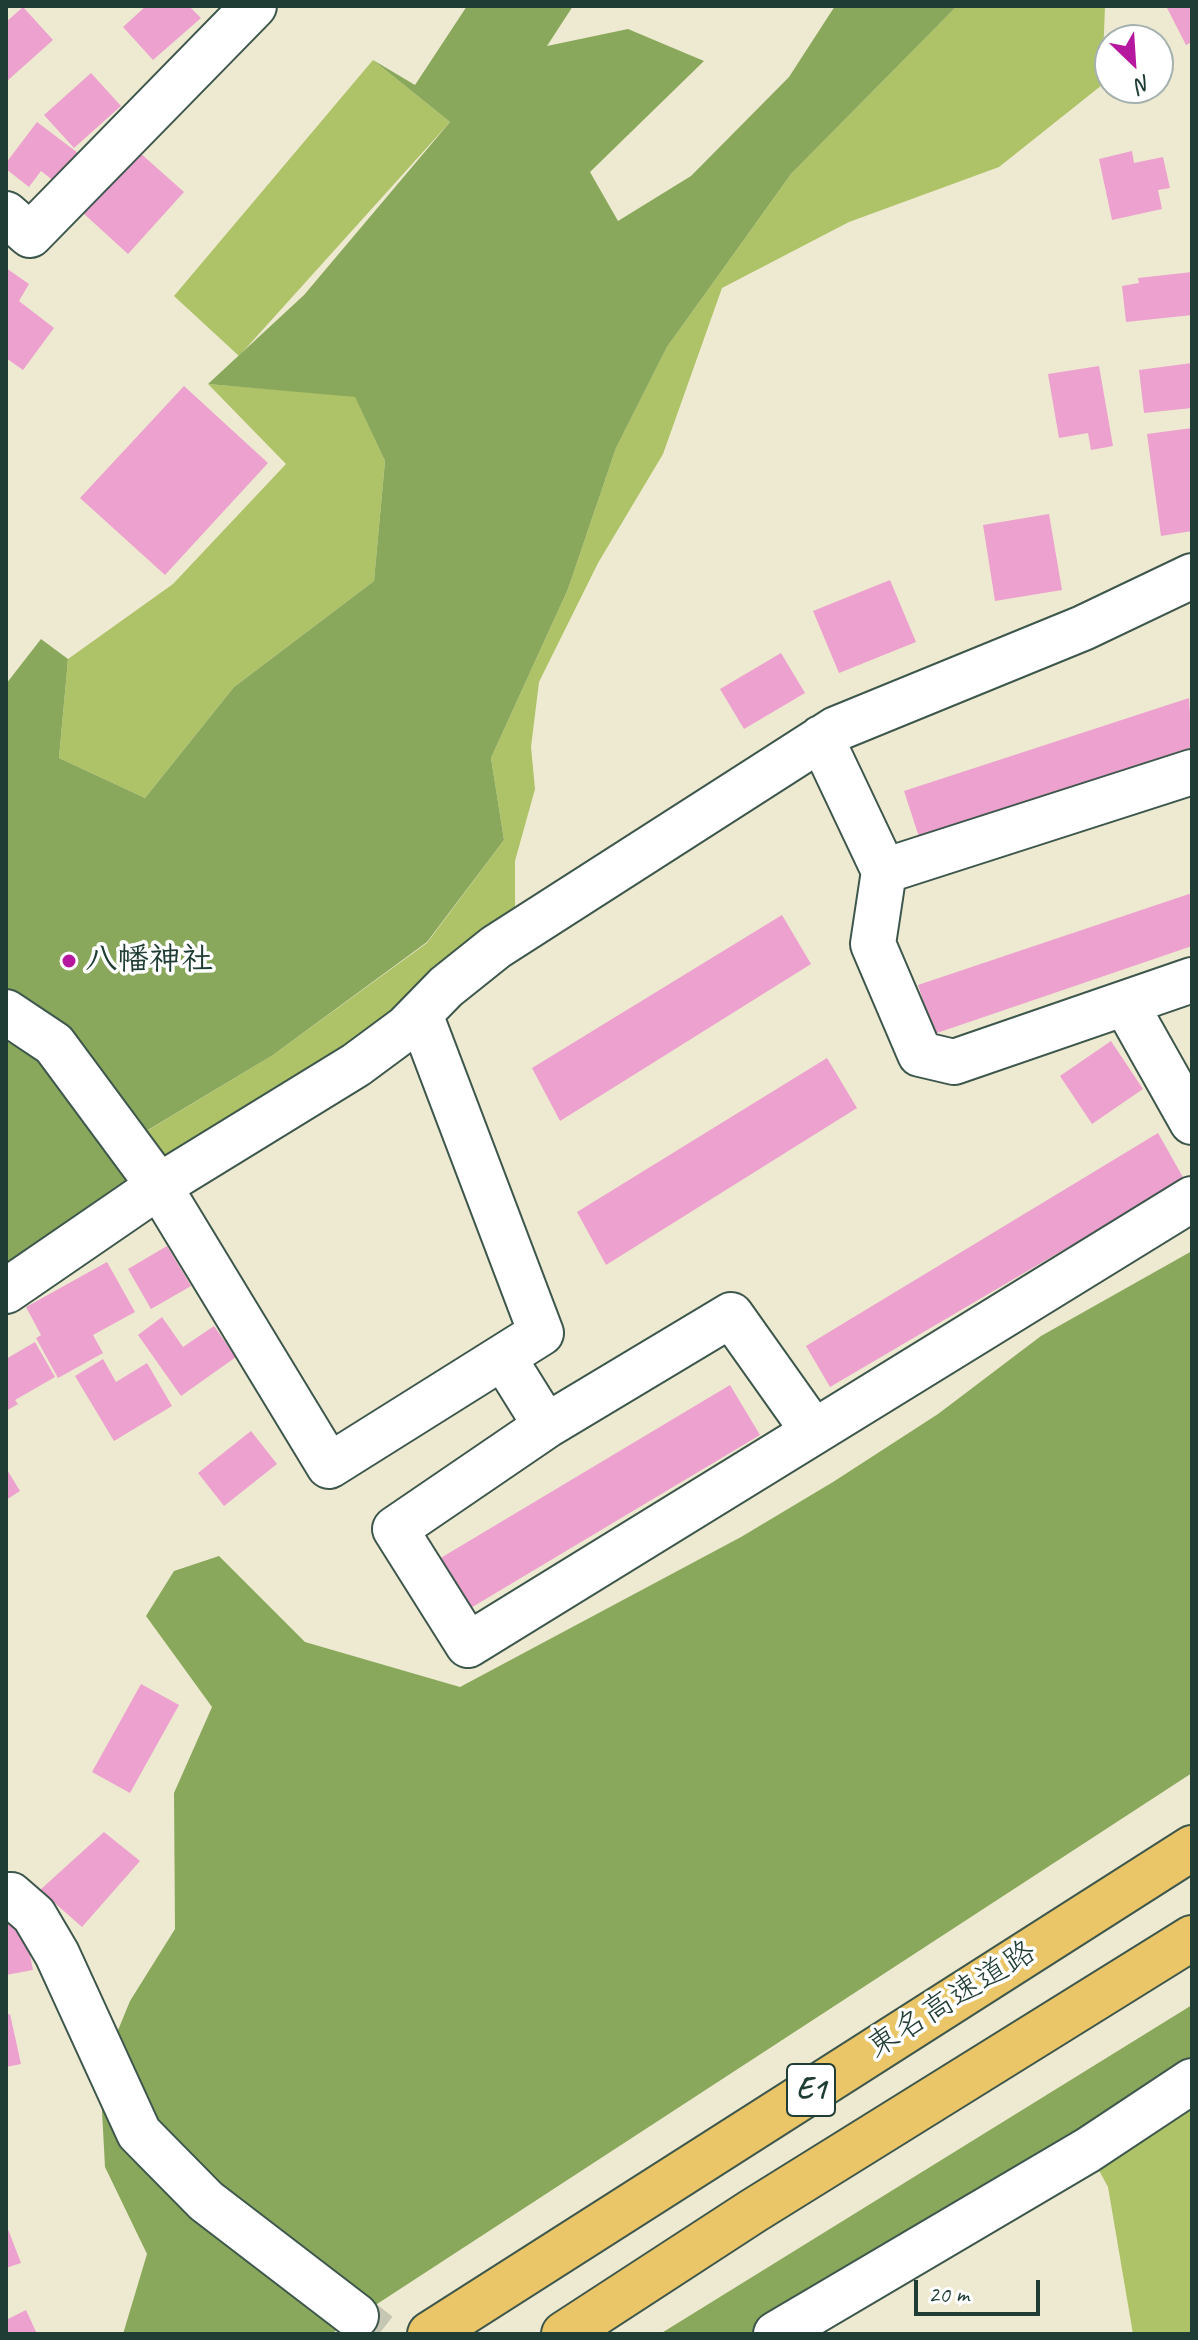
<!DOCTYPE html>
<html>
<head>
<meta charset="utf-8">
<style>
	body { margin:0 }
	#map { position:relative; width:1198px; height:2340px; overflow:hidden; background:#eeead1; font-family:Caveat,sans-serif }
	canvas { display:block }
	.frame { position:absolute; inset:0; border:8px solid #1f3d34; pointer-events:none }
	.north { position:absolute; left:1094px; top:24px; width:80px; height:80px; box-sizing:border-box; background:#fff; border:2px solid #a5b1ae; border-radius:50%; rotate:155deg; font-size:22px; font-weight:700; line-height:32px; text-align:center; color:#1f3d34 }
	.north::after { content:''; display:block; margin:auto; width:28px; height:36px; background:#b5179e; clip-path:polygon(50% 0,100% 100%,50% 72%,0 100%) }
	.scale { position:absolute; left:914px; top:2280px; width:126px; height:36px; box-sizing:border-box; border:4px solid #1f3d34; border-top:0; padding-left:10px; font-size:24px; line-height:28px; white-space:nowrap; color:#1f3d34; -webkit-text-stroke:6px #fff; paint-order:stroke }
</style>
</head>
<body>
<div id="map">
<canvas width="1198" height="2340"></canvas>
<div class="frame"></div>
<div class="north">N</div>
<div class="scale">20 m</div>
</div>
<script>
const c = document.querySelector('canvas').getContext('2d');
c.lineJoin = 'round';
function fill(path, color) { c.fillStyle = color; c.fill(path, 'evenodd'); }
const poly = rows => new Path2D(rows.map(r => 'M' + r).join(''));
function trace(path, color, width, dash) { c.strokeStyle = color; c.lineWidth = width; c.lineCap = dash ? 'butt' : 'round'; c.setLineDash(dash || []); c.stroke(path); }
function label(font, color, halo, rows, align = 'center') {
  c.font = font + ' Caveat,"Klee One",sans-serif'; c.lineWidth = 7; c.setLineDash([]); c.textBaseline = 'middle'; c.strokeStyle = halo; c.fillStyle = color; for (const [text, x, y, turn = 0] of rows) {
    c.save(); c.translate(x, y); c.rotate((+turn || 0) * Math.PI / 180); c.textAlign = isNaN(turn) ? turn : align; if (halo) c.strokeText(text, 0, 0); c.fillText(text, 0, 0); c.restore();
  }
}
fill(poly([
	[957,6,1105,6,1102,85,999,167,849,222,722,288,663,454,598,563,539,682,531,747,535,789,515,861,515,917,449,974,154,1179,127,1143,273,1055,427,943,504,840,491,758,568,589,616,448,667,347,791,174],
	[373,60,450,122,239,356,174,296],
	[208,384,355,396,385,461,374,581,234,687,145,798,59,758,68,659,173,584,286,464],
	[1192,2081,1192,2334,1133,2334,1108,2187,1088,2150]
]), '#aec267');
fill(poly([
	[467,6,573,6,547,46,628,29,704,61,590,172,618,221,691,176,789,77,835,6,957,6,791,174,667,347,616,448,568,589,491,758,504,840,427,942,273,1055,128,1142,154,1179,6,1291,6,684,41,639,68,659,59,758,145,798,234,687,374,581,385,461,355,397,208,384,304,295,450,122,373,60,415,85],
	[1192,1251,1192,1773,331,2334,123,2334,147,2254,105,2167,100,2074,130,2001,175,1929,174,1793,212,1707,146,1616,174,1571,219,1556,305,1642,460,1687,741,1537,833,1482,938,1414,1041,1336],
	[1192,2005,1192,2071,754,2334,660,2334]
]), '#8aa85c');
fill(poly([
	[146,6,189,6,201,18,153,60,123,27],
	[1166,6,1192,6,1192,42,1186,45],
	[23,7,53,40,6,82,6,22],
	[91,73,121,106,74,148,44,115],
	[37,122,82,156,59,185,41,171,29,187,6,169,6,163],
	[1132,151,1134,163,1163,157,1170,188,1158,190,1162,209,1112,220,1099,159],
	[139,152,184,192,128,254,83,213],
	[6,268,29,284,19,301,54,328,23,370,6,358],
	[1192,272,1192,315,1126,322,1122,286,1139,283,1138,278],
	[1192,363,1192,408,1144,413,1139,370],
	[1099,366,1113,446,1091,450,1088,433,1059,438,1048,374],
	[184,386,268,463,165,575,80,498],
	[1192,428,1192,531,1161,536,1147,434],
	[1049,514,1062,590,995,601,983,525],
	[890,580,916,642,839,673,813,611],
	[781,653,805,693,744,729,720,689],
	[1189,698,1192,747,919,837,904,791],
	[1192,893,1192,946,934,1034,918,985],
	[782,915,811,964,560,1121,532,1068],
	[1111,1041,1143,1089,1092,1124,1060,1076],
	[827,1058,857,1108,606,1265,577,1212],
	[1158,1133,1184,1179,830,1387,806,1346],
	[167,1246,191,1286,151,1309,128,1269],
	[107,1262,135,1312,93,1335,103,1353,58,1378,36,1338,41,1335,26,1307],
	[162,1317,183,1347,214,1326,236,1357,181,1396,138,1335],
	[35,1342,55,1377,15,1400,18,1404,6,1411,6,1359],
	[103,1359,116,1382,147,1363,172,1406,114,1441,75,1376],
	[730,1385,760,1435,469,1609,439,1559],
	[251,1431,277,1464,224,1506,198,1473],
	[6,1468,20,1491,6,1500],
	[141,1684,179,1705,130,1793,92,1772],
	[104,1832,140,1861,82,1927,40,1890],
	[23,1920,33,1970,6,1975,6,1923],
	[10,2014,21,2064,6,2067,6,2015],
	[6,2224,21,2263,6,2268],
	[26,2310,37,2334,6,2334,6,2320]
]), '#eca1ce');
trace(poly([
	[356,2316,379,2334]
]), '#c5c7b2', 44, [44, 22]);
const minor = poly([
	[6,214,30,235,254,6],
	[821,738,884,871],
	[1192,772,884,871,873,944,920,1054,954,1062,1192,980],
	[1125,1003,1192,1122],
	[6,1012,54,1044,159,1186,329,1466,541,1333,420,1014],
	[6,1291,159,1186,356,1065,406,1028,446,987,496,947,836,729,1083,628,1192,576],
	[503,1357,546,1426,395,1529,468,1645,1192,1199],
	[546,1426,731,1315,814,1432],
	[6,1895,11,1895,34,1915,57,1954,139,2133,206,2201,356,2316],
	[776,2334,1088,2150,1192,2081]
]);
const highway = poly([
	[430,2334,1192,1848],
	[564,2334,753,2211,1192,1938]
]);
trace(minor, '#3e574c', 48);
trace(highway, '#3e574c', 48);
trace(minor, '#fff', 44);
trace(highway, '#ebc669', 44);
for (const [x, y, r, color] of [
	[69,961,8,"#b5179e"]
]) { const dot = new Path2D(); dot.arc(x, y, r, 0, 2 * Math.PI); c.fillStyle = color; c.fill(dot); trace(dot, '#fff', 3); }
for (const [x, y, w] of [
	[811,2090,48]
]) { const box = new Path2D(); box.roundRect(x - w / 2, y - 26, w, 52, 6); c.fillStyle = '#fff'; c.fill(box); trace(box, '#1f3d34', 2); }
label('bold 30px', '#1f3d34', null, [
	["E1",811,2090]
]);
label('bold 32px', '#1f3d34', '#fff', [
	["八幡神社",85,961]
], 'left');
label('32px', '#1f3d34', '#fff', [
	["東名高速道路",952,2000,-32]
]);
</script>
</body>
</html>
